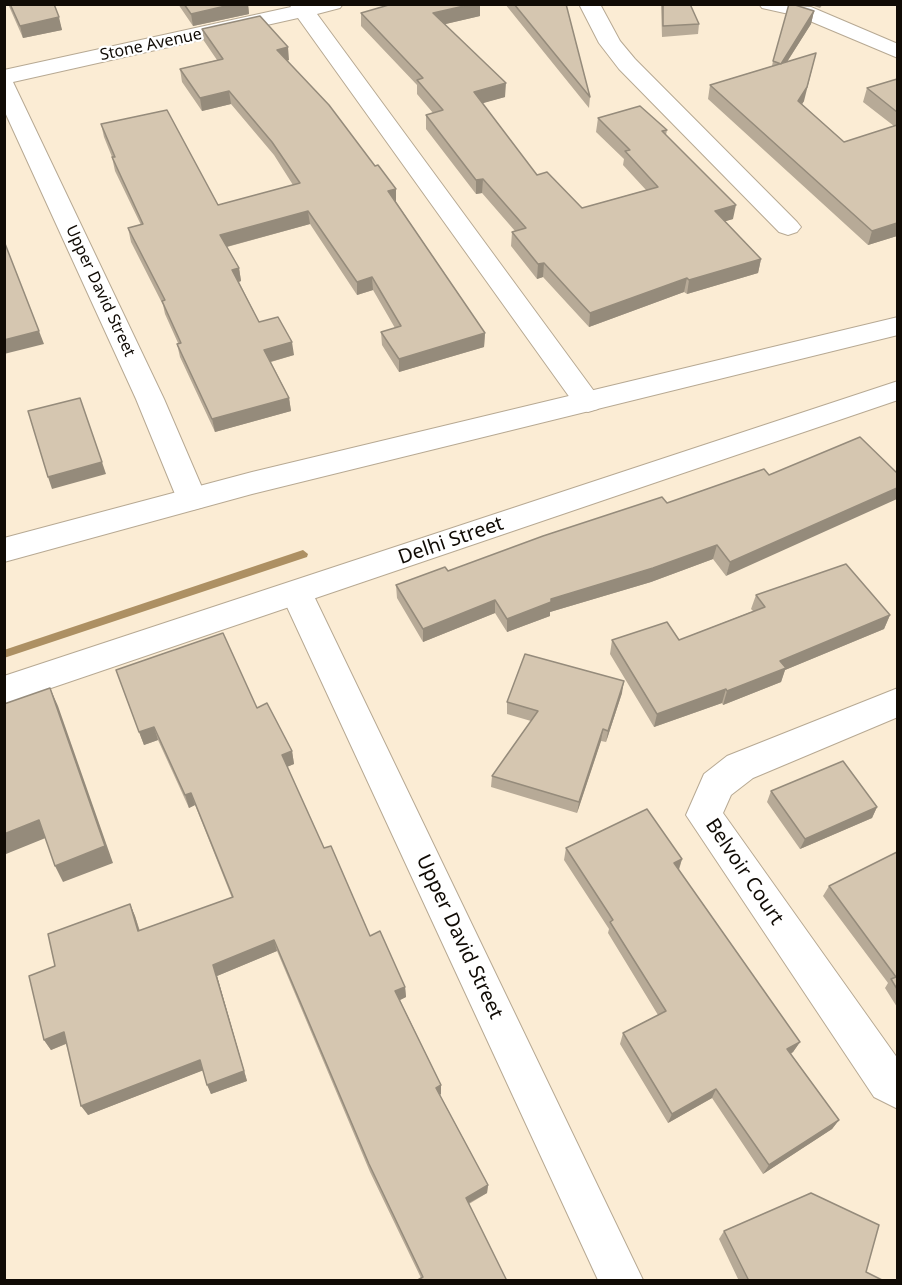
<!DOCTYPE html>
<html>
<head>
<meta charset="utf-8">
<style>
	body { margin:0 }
	#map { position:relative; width:902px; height:1285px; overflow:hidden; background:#fbecd4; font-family:"Noto Sans",sans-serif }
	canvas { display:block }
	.frame { position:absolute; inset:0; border:6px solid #100b05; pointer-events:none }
</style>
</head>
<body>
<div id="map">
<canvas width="902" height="1285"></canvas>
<div class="frame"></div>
</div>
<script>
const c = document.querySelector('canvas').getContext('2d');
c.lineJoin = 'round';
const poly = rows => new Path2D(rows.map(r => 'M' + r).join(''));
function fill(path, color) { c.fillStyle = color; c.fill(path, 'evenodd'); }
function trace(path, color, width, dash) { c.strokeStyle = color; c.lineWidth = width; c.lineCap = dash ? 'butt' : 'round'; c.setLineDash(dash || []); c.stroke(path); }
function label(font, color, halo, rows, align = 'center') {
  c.font = font + ' "Noto Sans",sans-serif'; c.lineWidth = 4.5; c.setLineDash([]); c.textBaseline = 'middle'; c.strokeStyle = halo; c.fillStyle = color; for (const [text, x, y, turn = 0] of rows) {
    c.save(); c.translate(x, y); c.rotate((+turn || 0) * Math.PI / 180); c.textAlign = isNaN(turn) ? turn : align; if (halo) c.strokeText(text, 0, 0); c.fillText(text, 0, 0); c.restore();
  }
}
fill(poly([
	[303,550,308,554,307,557,4,658,4,650,303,550]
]), '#ad9063');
const minor = poly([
	[289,4,343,4,340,8,317,14,602,402,598,409,588,412,578,409,298,18,13,82,164,399,207,499,203,507,192,510,181,507,177,499,136,399,4,110,4,70,291,7,289,4],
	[579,4,600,4,620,41,635,59,797,222,801,227,797,232,788,235,779,232,619,69,599,43,579,4],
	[759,4,811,7,898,44,898,58,798,16,762,8,759,4],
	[297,582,308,585,313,594,643,1280,598,1280,281,594,286,585,297,582],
	[898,688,898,717,753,778,731,795,723,813,898,1059,898,1109,874,1097,686,815,704,774,727,756,898,688]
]);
const tertiary = poly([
	[898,317,898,335,252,494,4,562,4,538,252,472,898,317],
	[898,381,898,400,4,704,4,676,898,381]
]);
trace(minor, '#b7a993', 2);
trace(tertiary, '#b7a993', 2);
fill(minor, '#fff');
fill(tertiary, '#fff');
fill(poly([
	[8,4,54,4,62,30,23,38],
	[178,4,248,4,249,14,193,26],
	[505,4,566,4,590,97,589,108],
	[661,4,690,4,699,24,698,34,662,37],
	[807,4,823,4,820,8,811,5],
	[814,11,811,24,787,62,804,101,802,104,844,142,894,126,863,102,867,88,897,79,897,236,868,245,708,99,710,85,772,66,773,61],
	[361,13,480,16,445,24,505,97,482,103,537,175,582,208,646,190,623,165,624,159,596,132,598,118,667,130,666,135,733,219,725,221,761,259,758,273,687,294,684,292,589,327,543,277,537,279,511,246,512,232,515,231,482,193,476,194,426,129,426,115,433,113,417,94,417,85,361,26],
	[202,29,289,60,287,61,375,166,396,189,396,202,485,333,484,347,399,372,382,345,381,332,395,328,373,290,357,295,310,224,227,247,239,268,241,281,239,282,259,322,294,355,271,362,289,398,291,411,215,432,180,357,177,344,178,343,165,314,163,305,131,242,128,228,141,225,115,171,112,157,104,137,101,124,218,205,293,185,274,155,231,104,202,111,182,82,180,69,217,60,204,41],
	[764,469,726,576,713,559,651,582,550,612,550,616,507,632,495,613,423,642,397,598,396,585,448,571,667,503],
	[756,595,890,615,884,629,785,670,781,682,723,705,722,703,654,727,610,654,612,640,679,640,753,611,751,609],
	[116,670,257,708,292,751,294,764,287,767,324,848,370,936,405,987,406,997,400,1000,441,1085,441,1094,440,1095,488,1185,487,1193,469,1204,507,1281,421,1278,370,1172,277,951,217,976,247,1081,211,1094,203,1070,88,1115,66,1044,51,1050,44,1040,55,966,130,904,135,916,140,931,232,898,195,805,189,808,158,740,144,745],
	[622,693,606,742,601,741,577,813,491,787,492,776,531,721,507,714,507,702],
	[771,791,877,807,872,818,800,849,767,802],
	[566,848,682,859,679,870,800,1042,793,1052,791,1054,839,1120,832,1129,763,1174,712,1098,668,1123,620,1044,623,1033,658,1015,608,933,609,929,564,860],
	[897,852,897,1007,885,988,888,983,823,896,829,886],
	[724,1231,866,1272,884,1281,739,1281,719,1239]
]), '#b7aa97');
fill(poly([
	[234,4,248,4,249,14,193,26,191,14],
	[473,4,480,4,480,16,433,27,433,13],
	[814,11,811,24,778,76,781,64],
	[59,17,62,30,23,38,20,26],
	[288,47,289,60,279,63,277,50],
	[816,53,804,101,795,115,798,101],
	[506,83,505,97,473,106,474,92],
	[229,91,231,104,202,111,200,98],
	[483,179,482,193,476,194,476,180],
	[396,189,396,202,388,191],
	[736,205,733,219,713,225,715,211],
	[308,211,310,224,222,248,220,235],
	[897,223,897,236,868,245,872,231],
	[761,259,758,273,687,294,689,280],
	[544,263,543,277,537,279,538,264],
	[239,268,241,281,235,283,232,270],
	[372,277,373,290,357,295,357,282],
	[687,278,684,292,589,327,590,313],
	[39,331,44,344,4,354,4,340],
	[485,333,484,347,399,372,399,359],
	[292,342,294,355,266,363,264,350],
	[289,398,291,411,215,432,212,419],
	[102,462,106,474,52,489,48,477],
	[897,488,897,499,726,576,730,562],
	[717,545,713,559,651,582,550,612,550,616,507,632,507,619,551,599],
	[495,600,495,613,423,642,423,629],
	[890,615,884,629,785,670,781,682,723,705,727,691,780,661],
	[624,681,622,693,606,742,608,731],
	[50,688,58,706,113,863,63,882,55,866],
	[726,689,722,703,654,727,657,714],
	[154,727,158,740,144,745,139,732],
	[603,729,601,741,577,813,579,802],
	[292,751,294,764,284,768,282,755],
	[191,793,195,805,189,808,185,795],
	[877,807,872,818,800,849,805,839],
	[39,820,48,837,6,854,4,852,4,834],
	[682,859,678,871,674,863],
	[130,904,135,916,143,943,138,931],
	[274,940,277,951,217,976,247,1081,211,1094,207,1085,213,965],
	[405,987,406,997,396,1002,395,991],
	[64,1032,70,1042,51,1050,44,1040],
	[800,1042,793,1052,781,1059,787,1049],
	[200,1060,204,1070,88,1115,81,1106],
	[441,1085,441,1094,436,1097,436,1088],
	[716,1089,712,1098,668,1123,672,1114],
	[839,1120,832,1129,763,1174,769,1165],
	[488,1185,487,1193,465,1205,466,1198]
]), '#958b7b');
const building = poly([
	[10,4,54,4,59,17,20,26,10,4],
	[184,4,234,4,191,14,184,4],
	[392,4,473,4,433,13,506,83,474,92,537,175,547,172,582,208,658,187,625,151,630,150,598,118,640,106,667,130,662,131,736,205,715,211,761,259,689,280,687,278,590,313,544,263,538,264,512,232,526,228,483,179,476,180,426,115,443,110,417,80,423,78,361,13,392,4],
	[514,4,566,4,590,97,514,4],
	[663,4,690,4,699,24,663,26,663,4],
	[789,4,792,4,814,11,781,64,773,61,789,4],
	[260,16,288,47,277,50,329,105,375,166,378,165,396,189,388,191,485,333,399,359,381,332,401,326,372,277,357,282,308,211,220,235,239,268,232,270,259,322,278,317,292,342,264,350,289,398,212,419,177,344,181,343,162,301,165,300,128,228,143,224,112,157,115,157,101,124,167,110,218,205,300,183,272,142,229,91,200,98,180,69,223,59,202,29,260,16],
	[816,53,807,87,798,101,844,142,897,125,897,223,872,231,710,85,816,53],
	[897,79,897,112,867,88,897,79],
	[4,241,39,331,4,340,4,241],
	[80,398,102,462,48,477,28,411,80,398],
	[860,437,897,473,897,488,730,562,717,545,653,568,551,599,551,602,507,619,495,600,423,629,396,585,445,567,448,571,543,536,662,497,667,503,764,469,769,475,860,437],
	[846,564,890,615,780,661,786,668,727,691,726,689,657,714,612,640,667,622,679,640,765,607,756,595,846,564],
	[223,633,257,708,267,703,292,751,282,755,324,848,331,846,370,936,380,931,405,987,395,991,441,1085,436,1088,488,1185,466,1198,507,1281,416,1281,423,1277,369,1164,274,940,213,965,244,1071,207,1085,200,1060,81,1106,64,1032,44,1040,29,976,55,966,48,934,130,904,138,931,233,897,191,793,185,795,154,727,139,732,116,670,223,633],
	[525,654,624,681,608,731,603,729,579,802,492,776,538,711,507,702,525,654],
	[50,688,105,846,55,866,39,820,4,834,4,704,50,688],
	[843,761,877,807,805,839,771,791,843,761],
	[647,809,682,859,674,863,800,1042,787,1049,839,1120,769,1165,716,1089,672,1114,623,1033,666,1011,610,922,613,920,566,848,647,809],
	[897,852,897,989,891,979,896,977,829,886,897,852],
	[811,1193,879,1225,866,1272,884,1281,749,1281,724,1231,811,1193]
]);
fill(building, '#d5c6b0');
trace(building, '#958b7b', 1.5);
label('16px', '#100b05', '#fff', [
	["Stone Avenue",151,45,-12],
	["Upper David Street",100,291,65]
]);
label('20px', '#100b05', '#fff', [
	["Delhi Street",451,541,-19],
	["Belvoir Court",744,872,56],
	["Upper David Street",459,937,65]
]);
</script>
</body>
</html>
